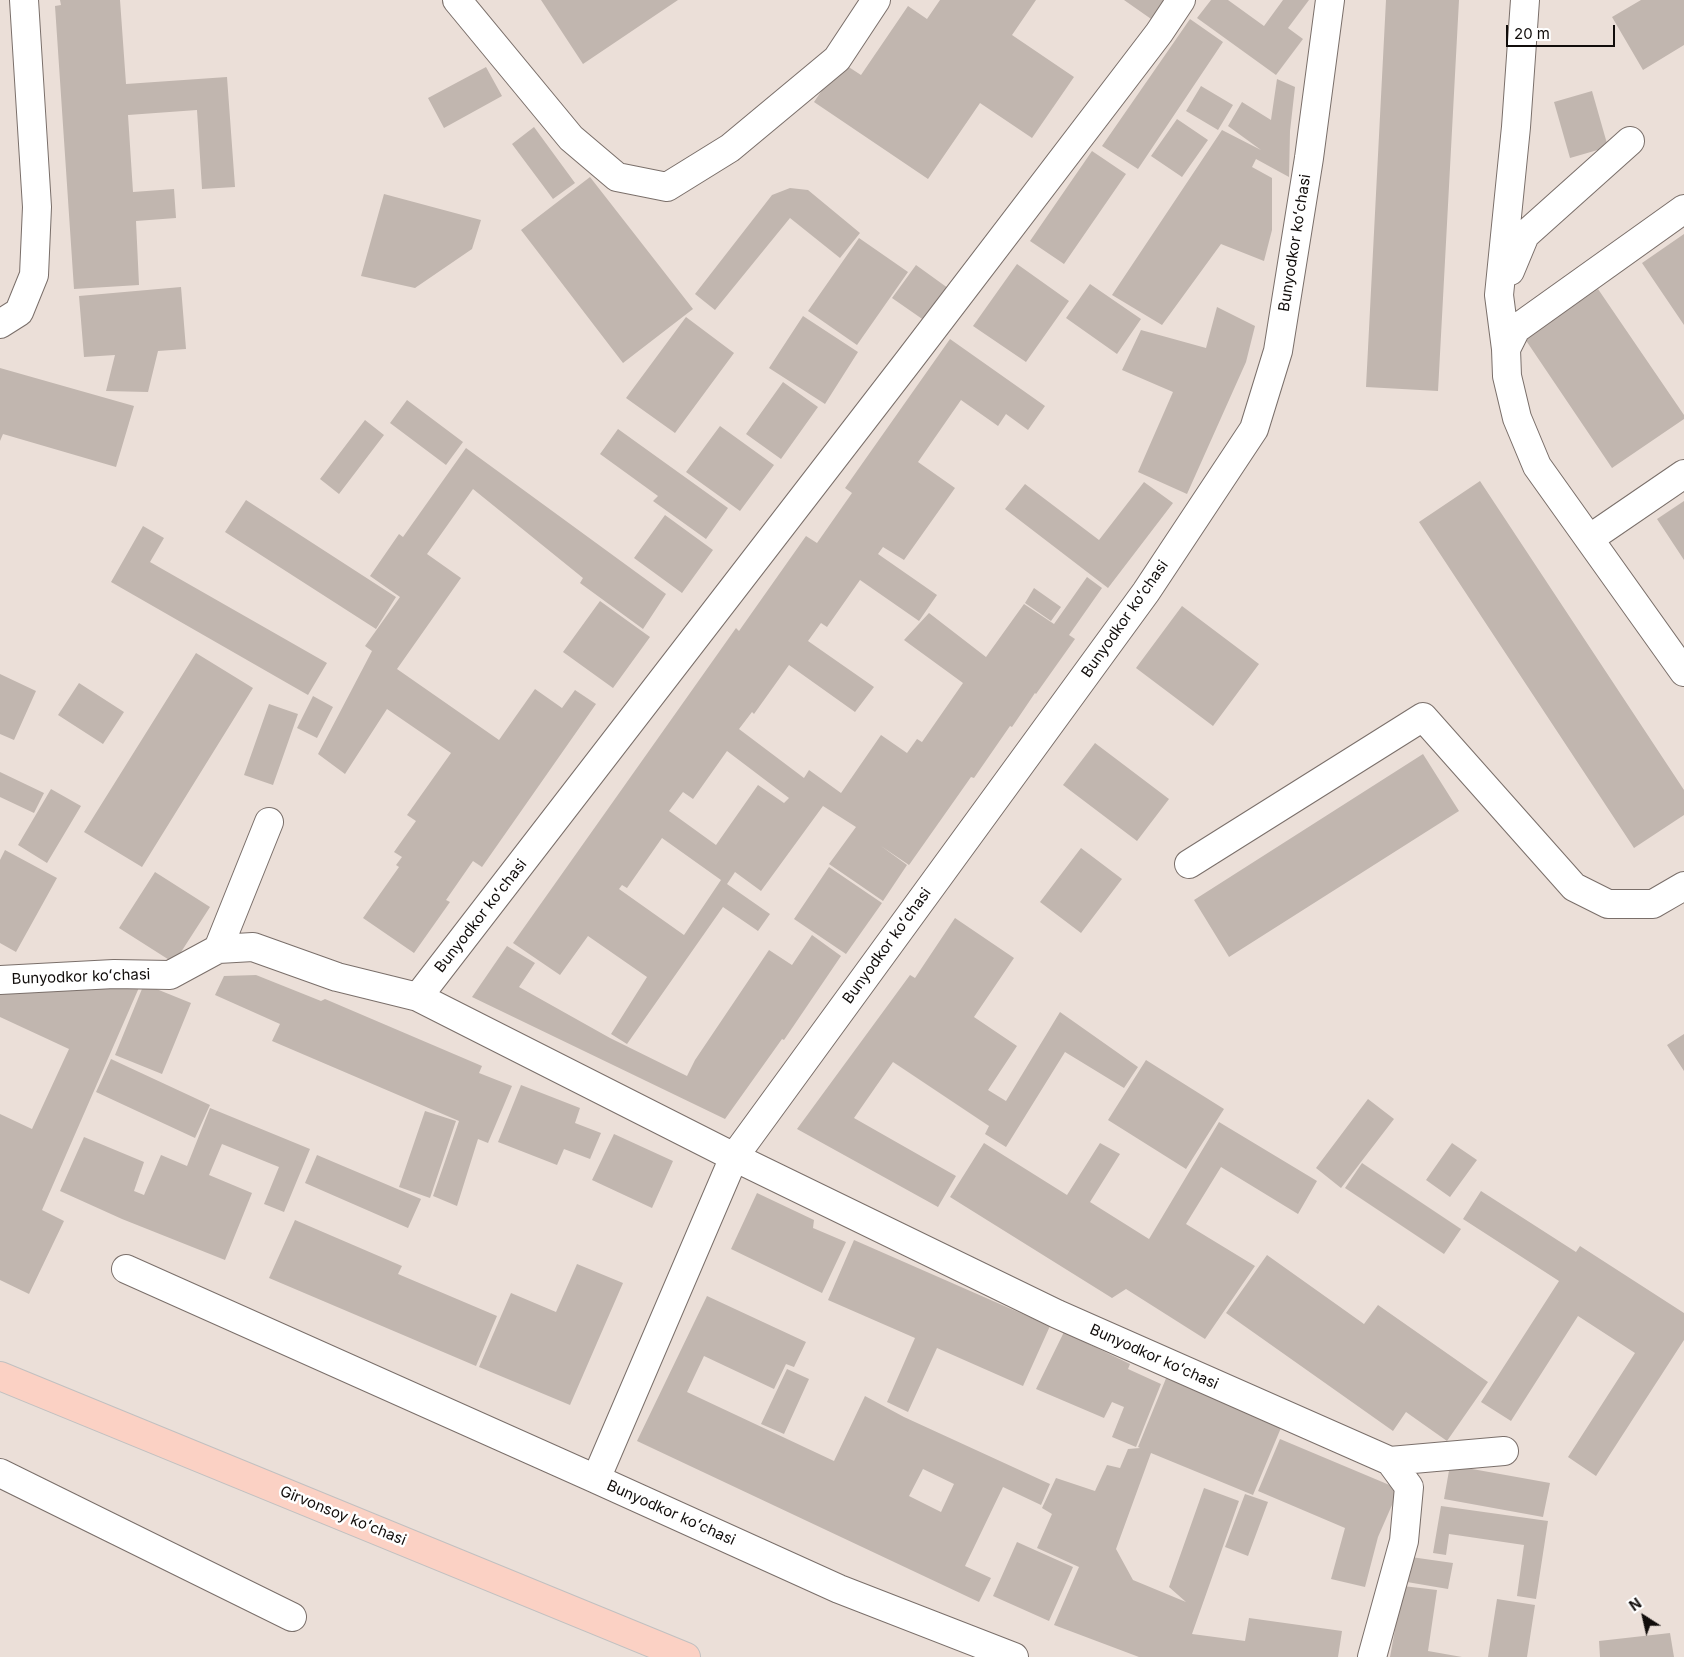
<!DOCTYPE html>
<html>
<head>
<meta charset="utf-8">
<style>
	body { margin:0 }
	#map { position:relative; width:1684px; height:1657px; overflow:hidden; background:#ebdfd8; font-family:Inter,sans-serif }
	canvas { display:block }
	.north { position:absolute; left:1619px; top:1592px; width:50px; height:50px; -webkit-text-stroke:4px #fff; paint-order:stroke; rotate:325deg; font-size:14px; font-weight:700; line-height:20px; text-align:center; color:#110d0b }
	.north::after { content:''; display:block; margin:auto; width:18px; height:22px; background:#110d0b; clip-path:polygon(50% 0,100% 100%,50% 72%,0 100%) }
	.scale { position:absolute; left:1506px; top:25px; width:109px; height:22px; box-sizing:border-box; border:2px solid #110d0b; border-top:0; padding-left:6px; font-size:15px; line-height:18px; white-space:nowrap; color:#110d0b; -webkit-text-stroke:4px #fff; paint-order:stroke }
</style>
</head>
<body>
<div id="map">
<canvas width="1684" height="1657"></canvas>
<div class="north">N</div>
<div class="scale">20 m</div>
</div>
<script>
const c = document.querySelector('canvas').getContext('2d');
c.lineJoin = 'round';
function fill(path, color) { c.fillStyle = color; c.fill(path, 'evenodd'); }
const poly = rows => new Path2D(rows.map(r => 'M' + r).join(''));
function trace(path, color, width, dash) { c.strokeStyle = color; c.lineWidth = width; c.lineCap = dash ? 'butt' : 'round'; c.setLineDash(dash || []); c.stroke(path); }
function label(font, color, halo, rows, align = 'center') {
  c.font = font + ' Inter,sans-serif'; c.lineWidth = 5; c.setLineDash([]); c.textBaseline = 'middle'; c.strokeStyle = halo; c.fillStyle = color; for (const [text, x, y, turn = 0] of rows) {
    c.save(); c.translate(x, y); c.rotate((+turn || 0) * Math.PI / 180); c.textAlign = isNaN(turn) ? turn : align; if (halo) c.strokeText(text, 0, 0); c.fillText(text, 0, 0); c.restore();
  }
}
fill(poly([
	[60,0,120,0,126,84,227,77,235,187,202,189,197,110,128,115,133,192,174,189,176,218,136,221,139,285,74,289,55,6,61,5],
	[541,0,678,0,583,64],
	[940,0,1036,0,1012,35,1074,77,1032,138,980,103,928,179,814,102,841,62,861,75,908,6,927,19],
	[1124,0,1169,0,1154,21],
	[1211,0,1228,0,1264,26,1283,0,1309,0,1288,28,1303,39,1276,75,1197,18],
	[1386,0,1459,0,1438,391,1366,387],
	[1641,0,1684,0,1684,45,1643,70,1612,17],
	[1190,19,1223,42,1138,169,1102,146],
	[486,67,502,96,444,128,428,98],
	[1277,79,1295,87,1290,131,1289,177,1256,159,1252,167,1272,178,1272,230,1264,261,1221,244,1162,325,1112,295,1222,130,1261,150,1228,126,1242,102,1271,120],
	[1201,86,1233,105,1218,130,1186,111],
	[1592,91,1608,147,1570,158,1554,102],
	[1177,119,1208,140,1182,177,1151,156],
	[534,127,575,183,553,199,512,144],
	[1092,151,1126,174,1064,264,1030,241],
	[590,177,693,309,623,363,521,230],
	[790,188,808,190,860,233,840,258,790,218,715,310,695,294,772,195],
	[384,194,481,220,472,249,415,288,361,276],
	[1684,234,1684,325,1642,263],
	[859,238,908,272,857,345,808,311],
	[1017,264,1069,301,1026,362,973,326],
	[916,265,952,291,928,323,892,298],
	[1090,284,1141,319,1117,354,1066,318],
	[181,287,186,349,158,351,148,392,106,391,115,355,84,357,79,296],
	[1598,289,1684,415,1684,419,1612,468,1525,339],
	[1217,307,1255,326,1246,362,1187,494,1138,472,1173,392,1122,370,1141,330,1206,348],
	[803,316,858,352,825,404,769,368],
	[686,317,734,353,675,433,626,398],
	[950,339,1045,406,1028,430,1006,414,998,426,961,400,918,462,955,488,904,560,883,547,878,554,937,595,919,621,860,580,827,627,821,623,808,641,874,687,855,712,789,665,754,714,752,712,739,729,804,778,809,770,841,793,881,735,907,753,917,739,922,742,963,683,904,640,929,613,986,657,1024,604,1054,624,1087,577,1102,588,1069,635,1075,639,1036,694,1035,693,1012,727,1010,726,974,778,971,777,909,865,881,846,907,865,883,901,829,864,856,827,823,806,761,891,735,872,727,884,770,914,758,931,723,907,627,1044,611,1034,647,977,588,936,560,975,513,943,736,628,739,631,806,536,817,543,852,493,845,488],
	[727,751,789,798,784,803,758,785,716,845,669,811,683,792,693,799],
	[662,838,721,880,684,935,619,889,622,885,627,888],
	[0,368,134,406,116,467,3,434,0,441],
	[783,382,818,407,781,459,746,434],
	[407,400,463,442,446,465,390,423],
	[365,420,384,435,339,494,320,479],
	[720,426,774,465,740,511,686,472],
	[618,429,728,508,706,539,653,501,658,496,600,454],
	[466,448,666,594,643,629,580,583,583,578,473,489,427,554,461,578,397,669,499,740,535,689,562,708,575,690,596,704,482,867,473,861,446,900,450,902,414,953,363,918,399,867,396,865,402,857,394,852,416,821,407,815,451,753,387,709,345,774,318,754,372,651,365,646,400,597,370,576,399,534,403,537],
	[1480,481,1684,790,1684,815,1634,848,1419,522],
	[1144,482,1173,503,1108,588,1005,509,1025,484,1099,540],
	[246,500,396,597,376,629,225,532],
	[1684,501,1684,560,1657,519],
	[665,515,713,550,682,593,634,558],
	[143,526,164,538,150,562,327,663,308,695,111,582],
	[1034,588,1061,607,1051,621,1025,603],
	[600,601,650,637,613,688,563,652],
	[1182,606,1259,664,1213,726,1136,668],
	[196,653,253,688,142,867,84,832],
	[0,674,36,691,14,740,0,734],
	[79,683,124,712,103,744,58,715],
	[313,696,333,707,317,738,297,728],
	[269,704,298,714,273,785,244,775],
	[1095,743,1169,799,1137,841,1063,785],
	[1423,754,1459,811,1229,957,1194,900],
	[0,772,44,793,34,813,0,797],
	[51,789,81,806,47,863,18,845],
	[1081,848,1122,879,1081,933,1040,902],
	[5,850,57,878,16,952,0,943,0,860],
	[829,867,882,903,846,954,794,919],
	[155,872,210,907,174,963,119,928],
	[955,918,1014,958,974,1017,1017,1046,988,1090,1006,1101,1060,1012,1138,1067,1124,1088,1065,1052,1006,1147,985,1134,989,1126,893,1062,854,1118,956,1176,938,1207,797,1129,910,975,915,978],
	[812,935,841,956,784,1040,782,1039,725,1119,472,997,507,946,535,963,519,987,610,1038,687,1076,695,1060,769,950,792,965],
	[256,975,321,1001,325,999,482,1066,479,1073,512,1086,488,1143,478,1139,457,1206,433,1196,459,1121,272,1041,280,1024,215,995,224,976],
	[141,983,42,1210,64,1221,29,1294,0,1280,0,1114,32,1129,69,1049,0,1017,0,993],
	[144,984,191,1003,162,1074,115,1055],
	[1684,1034,1684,1071,1667,1045],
	[111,1059,210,1105,195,1138,96,1092],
	[1146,1060,1224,1109,1186,1169,1108,1120],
	[521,1085,580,1108,575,1123,601,1133,590,1159,564,1149,557,1165,498,1142],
	[1368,1099,1394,1119,1341,1188,1316,1168],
	[210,1108,310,1149,284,1212,264,1204,279,1167,222,1144,209,1175,252,1193,225,1260,122,1219,60,1191,84,1137,144,1162,134,1191,144,1195,161,1155,187,1166],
	[425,1111,456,1121,430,1198,399,1187],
	[1219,1122,1317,1181,1298,1214,1221,1167,1186,1224,1255,1266,1205,1339,1126,1289,1112,1298,950,1197,984,1143,1067,1195,1100,1143,1120,1154,1090,1202,1149,1239],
	[614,1134,673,1161,652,1208,592,1180],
	[1452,1143,1477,1160,1450,1197,1426,1180],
	[317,1155,421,1199,408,1228,305,1183],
	[1362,1163,1461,1229,1444,1254,1345,1188],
	[1481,1191,1576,1252,1580,1246,1684,1313,1684,1340,1596,1476,1568,1457,1635,1353,1578,1316,1511,1421,1481,1402,1559,1281,1463,1219],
	[757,1193,814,1220,813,1228,846,1242,822,1293,731,1249],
	[295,1220,402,1266,398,1274,497,1316,476,1366,269,1278],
	[854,1240,1050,1326,1023,1386,937,1348,908,1412,887,1402,915,1338,828,1300],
	[1267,1255,1364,1324,1378,1305,1488,1382,1447,1441,1406,1412,1393,1431,1226,1313],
	[577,1264,623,1283,570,1405,479,1367,511,1293,556,1312],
	[707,1296,806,1342,794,1367,786,1364,774,1389,704,1356,687,1392,834,1461,865,1396,904,1417,1050,1484,1041,1505,1003,1487,965,1566,991,1578,979,1602,637,1441],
	[923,1469,954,1484,941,1512,909,1496],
	[1064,1332,1130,1364,1128,1369,1161,1384,1136,1447,1112,1437,1124,1407,1112,1402,1104,1418,1036,1389],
	[787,1369,809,1379,784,1434,761,1424],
	[1167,1376,1283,1423,1253,1495,1151,1453,1116,1549,1133,1580,1186,1602,1169,1587,1204,1488,1239,1501,1192,1634,1245,1641,1249,1618,1342,1631,1338,1657,1139,1657,1054,1625,1079,1567,1037,1548,1052,1514,1042,1508,1056,1478,1095,1491,1107,1465,1120,1468,1128,1449,1140,1448,1138,1447],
	[1280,1439,1399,1489,1378,1537,1365,1587,1331,1579,1345,1528,1258,1491],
	[1450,1465,1550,1483,1543,1517,1444,1499],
	[1245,1494,1268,1502,1248,1556,1225,1547],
	[1441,1506,1548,1521,1536,1599,1517,1596,1524,1545,1449,1534,1446,1555,1433,1553],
	[1017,1542,1073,1567,1049,1621,993,1596],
	[1411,1557,1453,1563,1448,1589,1407,1582],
	[1403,1586,1437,1590,1428,1651,1462,1657,1390,1657],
	[1497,1599,1535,1605,1527,1657,1488,1657],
	[1670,1633,1674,1657,1600,1657,1599,1641]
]), '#c1b6af');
const minor = poly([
	[457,0,571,138,617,177,667,187,730,148,837,59,876,0],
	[1330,0,1309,158,1278,351,1254,429,1146,592,734,1157,1057,1314,1390,1461,1409,1487,1404,1541,1372,1657],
	[1684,209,1516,329,1506,349,1507,376,1517,418,1537,466,1684,672],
	[1510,271,1525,235,1630,141],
	[0,324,19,312,34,275,37,207,24,0],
	[1506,349,1499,295,1516,127,1525,0],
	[1589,539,1684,474],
	[1189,864,1423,717,1574,887,1608,904,1653,904,1684,886],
	[218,949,269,822],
	[0,980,114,974,170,975,218,949,253,947,337,977,418,997,734,1157,596,1479,839,1589,1014,1657],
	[418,997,910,359,1159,33,1181,0],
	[126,1269,596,1479],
	[1390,1461,1504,1451],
	[0,1473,292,1617]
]);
const major = poly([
	[0,1376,686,1657]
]);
trace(minor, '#7a6f6a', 30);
trace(major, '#c1c0c0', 30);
trace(minor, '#fff', 28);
trace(major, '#fbd1c4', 28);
label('15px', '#110d0b', '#fff', [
	["Bunyodkor koʻchasi",1295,243,-81],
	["Bunyodkor koʻchasi",1125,619,-55],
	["Bunyodkor koʻchasi",481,916,-52],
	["Bunyodkor koʻchasi",887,946,-54],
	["Bunyodkor koʻchasi",81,977,-2],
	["Bunyodkor koʻchasi",1154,1357,24],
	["Bunyodkor koʻchasi",671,1513,24],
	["Girvonsoy koʻchasi",343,1516,22]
]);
</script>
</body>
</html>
